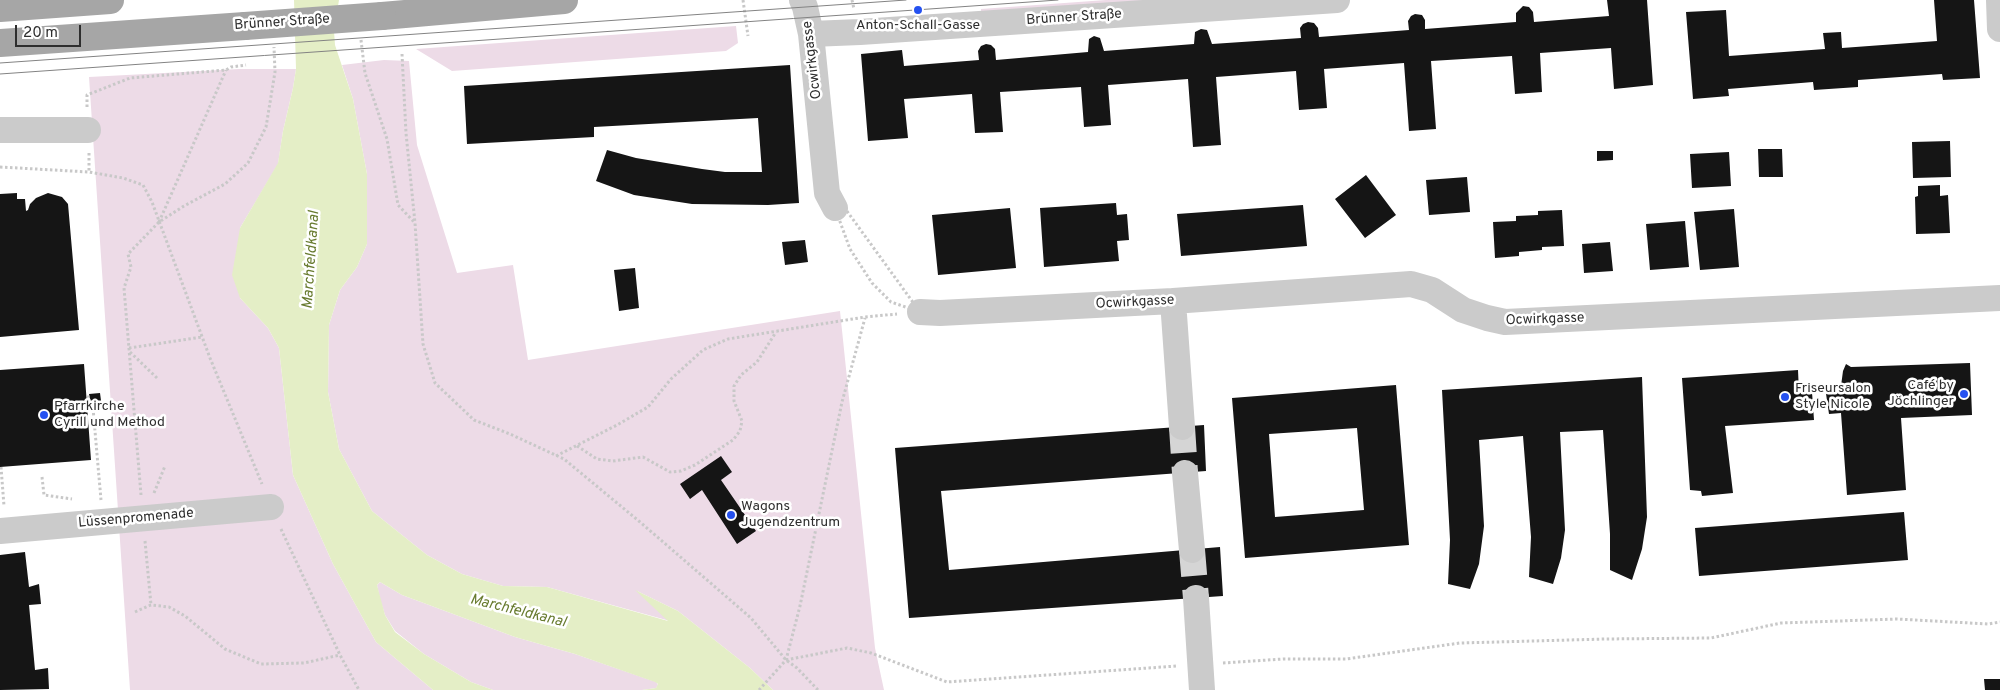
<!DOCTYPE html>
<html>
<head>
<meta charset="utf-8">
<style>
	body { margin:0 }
	#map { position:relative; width:2000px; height:690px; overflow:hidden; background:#fff; font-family:Overpass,sans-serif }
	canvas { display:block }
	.scale { position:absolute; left:15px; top:25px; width:66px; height:22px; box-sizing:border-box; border:2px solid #2e2e2e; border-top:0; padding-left:6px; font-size:15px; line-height:18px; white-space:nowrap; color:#2e2e2e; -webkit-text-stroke:4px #fff; paint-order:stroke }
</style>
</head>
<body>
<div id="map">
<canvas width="2000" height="690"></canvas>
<div class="scale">20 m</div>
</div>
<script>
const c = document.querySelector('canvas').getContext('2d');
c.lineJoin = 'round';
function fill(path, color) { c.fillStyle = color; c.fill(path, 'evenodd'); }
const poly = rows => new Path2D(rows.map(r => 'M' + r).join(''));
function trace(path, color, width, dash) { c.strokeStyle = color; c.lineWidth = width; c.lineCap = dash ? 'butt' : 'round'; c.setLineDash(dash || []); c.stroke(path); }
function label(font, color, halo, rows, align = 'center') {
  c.font = font + ' Overpass,sans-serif'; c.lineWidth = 5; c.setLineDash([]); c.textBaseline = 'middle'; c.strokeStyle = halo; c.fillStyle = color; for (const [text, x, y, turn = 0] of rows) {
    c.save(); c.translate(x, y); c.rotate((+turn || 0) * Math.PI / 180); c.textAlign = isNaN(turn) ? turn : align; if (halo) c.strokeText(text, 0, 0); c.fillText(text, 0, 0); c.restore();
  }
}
fill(poly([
	[1106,0,1234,0,981,18,981,9],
	[736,26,738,43,726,51,452,71,416,49],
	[384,60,409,61,417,145,457,273,513,265,528,360,840,311,875,648,884,690,773,690,750,668,678,611,637,591,670,621,547,587,503,586,462,574,427,555,372,511,339,449,328,392,329,325,340,290,357,267,367,244,367,174,353,99,342,65],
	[239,69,296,69,293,88,283,131,278,164,240,228,240,298,268,328,279,348,293,475,333,564,376,642,433,690,130,690,89,77],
	[380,582,402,595,421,602,515,637,575,654,656,682,658,685,656,688,642,690,493,690,471,682,424,654,395,631,385,615,380,599,377,585]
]), '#eddbe7');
fill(poly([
	[294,0,339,0,334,31,335,45,353,99,367,174,367,244,357,267,340,290,329,325,328,392,339,449,372,511,427,555,462,574,503,586,547,587,668,621,635,590,678,611,750,668,773,690,642,690,656,688,658,684,655,682,575,654,515,637,421,602,402,595,380,582,377,585,385,615,395,632,424,654,471,682,493,690,433,690,376,642,333,564,293,475,279,348,268,328,240,298,232,275,240,228,278,163,283,131,293,88,296,69]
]), '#e4eec6');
fill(poly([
	[1607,0,1647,0,1653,85,1614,89,1611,48,1540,53,1542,92,1515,94,1512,56,1431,61,1436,129,1409,131,1404,63,1324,69,1327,108,1299,110,1296,71,1216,77,1221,145,1193,147,1188,79,1108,85,1111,125,1084,127,1081,87,1000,92,1003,132,975,133,972,94,904,99,908,138,868,141,861,54,902,50,904,66,979,60,978,51,981,46,986,44,991,45,995,49,996,60,1088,52,1089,39,1094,36,1100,38,1104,51,1194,44,1195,32,1201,29,1207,30,1212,44,1301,38,1300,28,1303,24,1308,22,1314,23,1318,28,1319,37,1409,30,1408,21,1411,16,1415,14,1422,15,1425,20,1425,29,1516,22,1516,13,1523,6,1529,7,1533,12,1534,22,1609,16],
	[1934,0,1974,0,1980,78,1943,80,1942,74,1858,80,1858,87,1814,90,1813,82,1728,89,1729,96,1693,99,1686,12,1726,10,1729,56,1825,49,1823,33,1841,32,1842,48,1937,41],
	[790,65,799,203,768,205,692,204,634,195,596,181,607,150,636,158,702,169,725,172,762,172,758,118,594,127,594,137,467,144,464,86],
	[1950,141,1951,177,1913,178,1912,142],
	[1758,149,1782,149,1783,177,1759,177],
	[1597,151,1613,151,1613,160,1597,161],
	[1729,152,1731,186,1692,188,1690,154],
	[1366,175,1396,215,1365,238,1335,199],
	[1467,177,1470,212,1429,215,1426,180],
	[1940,185,1940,196,1948,195,1950,233,1916,234,1915,197,1918,196,1918,186],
	[17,193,17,199,25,199,26,211,28,210,30,204,36,198,48,193,62,197,68,204,79,330,0,337,0,194],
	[1116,203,1117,215,1127,214,1129,240,1117,241,1119,261,1044,267,1040,208],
	[1303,205,1307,246,1181,256,1177,214],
	[1010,208,1016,268,938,275,932,215],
	[1734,209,1739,267,1700,270,1694,212],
	[1562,210,1564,246,1542,247,1542,250,1519,252,1519,256,1495,258,1493,222,1516,221,1516,216,1538,215,1538,211],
	[1685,221,1689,267,1650,270,1646,224],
	[805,240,808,262,785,265,782,242],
	[1610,242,1613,271,1584,273,1582,244],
	[635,268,639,308,619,311,614,270],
	[1970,363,1972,415,1901,418,1906,490,1847,495,1841,413,1829,414,1825,387,1841,386,1843,371,1846,364,1851,367],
	[84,364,91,460,0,467,0,370],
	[1798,370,1799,393,1812,392,1814,420,1725,426,1733,493,1702,496,1701,491,1690,490,1682,378],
	[1642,377,1647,517,1642,549,1632,580,1610,570,1610,534,1603,430,1560,432,1565,530,1561,558,1553,584,1529,577,1531,537,1523,436,1479,440,1484,526,1479,564,1470,589,1448,584,1450,540,1442,390],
	[1396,385,1409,545,1245,558,1232,398],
	[1357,428,1364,510,1275,517,1269,434],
	[100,393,102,408,91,408,89,394],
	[1204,425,1206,471,941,491,949,570,1220,547,1223,596,909,618,895,448],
	[721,456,732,472,721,480,756,531,737,544,702,490,690,499,680,484],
	[1904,512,1908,560,1699,576,1695,528],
	[25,552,29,587,39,584,41,604,29,605,35,670,48,668,49,689,0,690,0,555],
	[1984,679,2000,679,2000,690,1985,690]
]), '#151515');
trace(poly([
	[1182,427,1185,473],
	[1192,550,1196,598]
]), '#d5d5d5', 26, [26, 13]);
trace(poly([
	[743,0,748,36],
	[852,0,854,9],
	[361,40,365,73,387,139,398,205,415,223,423,344,435,383,474,420,510,434,564,459,640,522,751,618,786,660,797,668,818,690],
	[402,54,406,133,415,223],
	[87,107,87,95,130,78,226,70,231,67,246,65],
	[89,153,89,172],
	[0,167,89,172,123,178,143,185,152,202,210,358,262,484],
	[844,207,920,312,891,302,872,283,850,249,835,208,844,207],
	[159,222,226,70],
	[129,348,202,337],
	[130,352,157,378],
	[87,397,90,397],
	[93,408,101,500],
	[577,446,597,459,613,461,643,457,670,472,681,471,695,465,733,440,740,431,742,421,734,401,734,386,741,375,757,362,776,332],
	[556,456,617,425,648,407,671,379,703,350,728,339,865,317,897,314],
	[1,467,4,506],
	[42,477,44,495,72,499],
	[154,493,165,466],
	[141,495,124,288,131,267,128,254,159,222,184,206,225,184,248,163,266,127,275,72,274,47],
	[281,529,340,655,359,690],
	[145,541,151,605],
	[135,612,151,605,169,607,185,616,225,649,261,664,304,663,340,655],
	[786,660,847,648,871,653,947,682,1177,666],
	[1223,663,1283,659,1346,659,1460,643,1606,639,1711,638,1781,623,1897,619,1988,624,2000,622],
	[759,690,786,660,800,606,842,402,865,318]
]), '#c8c8c8', 3, [2.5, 2.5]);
trace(poly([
	[802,0,805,7,811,34,827,193,835,208],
	[1999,0,2000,29],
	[811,34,860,32,1337,0],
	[0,130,88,130],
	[1173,301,1182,427],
	[920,312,940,313,1173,301,1411,284,1432,290,1463,310,1487,318,1505,322,2000,298],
	[1185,473,1192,550],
	[0,531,271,507],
	[1196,598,1202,690]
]), '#cbcbcb', 26);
trace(poly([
	[0,8,110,0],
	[382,16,564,0],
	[0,43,245,26]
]), '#a6a6a6', 28);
trace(poly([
	[0,63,906,0],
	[0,74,1058,0]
]), '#838383', 1);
trace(poly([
	[245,26,382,16]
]), '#a6a6a6', 28);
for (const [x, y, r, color] of [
	[918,10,5,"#2551f0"],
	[1964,394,5,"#2551f0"],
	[1785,397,5,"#2551f0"],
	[44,415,5,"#2551f0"],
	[731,515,5,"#2551f0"]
]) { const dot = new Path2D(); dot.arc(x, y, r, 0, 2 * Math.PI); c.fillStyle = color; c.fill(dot); trace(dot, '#fff', 2); }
label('14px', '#2e2e2e', '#fff', [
	["Brünner Straße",1074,18,-4],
	["Brünner Straße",282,23,-4],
	["Ocwirkgasse",813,60,-97],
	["Ocwirkgasse",1135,303,-3],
	["Ocwirkgasse",1545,320,-2],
	["Lüssenpromenade",136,519,-5]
]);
label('14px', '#2e2e2e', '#fff', [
	["Anton-Schall-Gasse",918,26,"center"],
	["Café by",1954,386,"right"],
	["Jöchlinger",1954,402,"right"],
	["Friseursalon",1795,389],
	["Style Nicole",1795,405],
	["Pfarrkirche",54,407],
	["Cyrill und Method",54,423],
	["Wagons",741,507],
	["Jugendzentrum",741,523]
], 'left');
label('italic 15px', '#687b2f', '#fff', [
	["Marchfeldkanal",312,260,-86],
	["Marchfeldkanal",518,612,14]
]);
</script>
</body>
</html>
